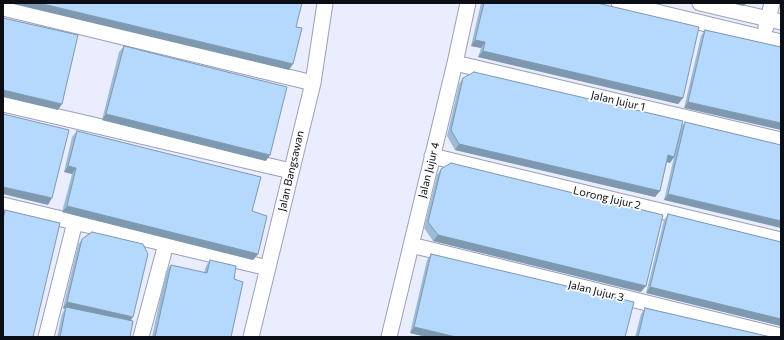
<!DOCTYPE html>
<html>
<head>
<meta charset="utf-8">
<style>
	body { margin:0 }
	#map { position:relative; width:784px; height:340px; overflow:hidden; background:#eaedfd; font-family:Commissioner,sans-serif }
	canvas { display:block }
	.frame { position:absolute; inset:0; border:4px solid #0c0e16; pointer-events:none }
</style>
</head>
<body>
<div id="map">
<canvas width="784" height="340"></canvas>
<div class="frame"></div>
</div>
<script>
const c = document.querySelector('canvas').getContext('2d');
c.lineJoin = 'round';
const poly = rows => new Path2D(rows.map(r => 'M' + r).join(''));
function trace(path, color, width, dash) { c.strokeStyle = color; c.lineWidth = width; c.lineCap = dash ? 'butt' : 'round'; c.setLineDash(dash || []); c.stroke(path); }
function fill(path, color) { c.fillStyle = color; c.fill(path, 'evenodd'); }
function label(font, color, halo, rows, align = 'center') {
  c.font = font + ' Commissioner,sans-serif'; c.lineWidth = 3.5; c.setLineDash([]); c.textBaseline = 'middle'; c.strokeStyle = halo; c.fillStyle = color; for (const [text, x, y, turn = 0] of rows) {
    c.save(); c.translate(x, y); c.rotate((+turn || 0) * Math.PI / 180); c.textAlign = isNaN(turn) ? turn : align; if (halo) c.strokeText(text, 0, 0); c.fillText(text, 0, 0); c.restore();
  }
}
const minor = poly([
	[619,3,781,42],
	[700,3,781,22],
	[3,8,313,83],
	[766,27,772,3],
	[455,63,781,140],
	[3,104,291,171],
	[432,156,781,240],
	[3,205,268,268],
	[411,245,781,336],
	[46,337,75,222],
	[141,337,166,244],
	[251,337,313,83,325,3],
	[389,337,455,63,468,3]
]);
trace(minor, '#9ba0b9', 17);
trace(minor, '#fff', 15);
fill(poly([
	[481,3,597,3,683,98,678,104,478,57,481,48,471,46],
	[705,30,781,47,684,108,701,36],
	[124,46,266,161,102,120,119,52],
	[463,78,681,128,685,122,781,145,664,200,674,157,670,163,667,162,660,191,655,197,455,150,447,136,459,84],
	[77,131,252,211,258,254,253,260,62,212,72,174,64,172,72,137],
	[441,169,641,292,433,241,424,228,437,175],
	[5,210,3,337,3,213],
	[668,214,781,242,781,326,646,293,664,220],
	[82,239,131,321,130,337,57,337,62,314,65,309,63,308,78,245],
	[431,254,625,337,427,337,410,333,427,260],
	[210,260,234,279,231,337,152,337,166,271,171,265,204,273,206,266],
	[645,308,771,337,635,337,641,314]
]), '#9bbbd9');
fill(poly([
	[9,3,39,3,293,64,289,70],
	[731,3,747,3,743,6],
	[475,40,485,42,481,48,471,46],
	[483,51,683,98,678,104,478,57],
	[3,90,62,104,58,110,3,97],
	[688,102,781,123,781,130,684,108],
	[106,114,270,155,266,161,102,120],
	[459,144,660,191,655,197,455,150],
	[668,155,674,157,670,163,664,161],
	[68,166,76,168,72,174,64,172],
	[3,187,52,198,48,205,3,194],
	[668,194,781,221,781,228,664,200],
	[67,206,258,254,253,260,62,212],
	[438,235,646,286,641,292,433,241],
	[650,287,781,319,781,326,646,293],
	[67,302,133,317,129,323,66,307,65,309,63,308],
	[414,327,456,337,427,337,410,333]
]), '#7e98b0');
const building = poly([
	[39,3,302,3,296,27,302,28,293,64,39,3],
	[484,3,597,3,699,27,683,98,483,51,485,42,475,40,484,3],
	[3,18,78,35,62,104,3,90,3,18],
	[705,30,781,47,781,123,688,102,705,30],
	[124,46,287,87,270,155,106,114,124,46],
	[474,72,683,121,674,157,668,155,660,191,459,144,451,130,463,78,474,72],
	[3,114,69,130,52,198,3,187,3,114],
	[685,122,781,145,781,221,668,194,685,122],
	[77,131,261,177,252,211,267,216,258,254,67,206,76,168,68,166,77,131],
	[451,163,663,215,646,286,438,235,428,222,441,169,451,163],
	[5,210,60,223,33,337,3,337,3,220,5,210],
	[668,214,781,242,781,319,650,287,668,214],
	[92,232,143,244,148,254,133,317,67,302,82,239,92,232],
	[431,254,634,302,625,337,456,337,414,327,431,254],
	[210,260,236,266,234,279,243,282,231,337,155,337,171,265,207,273,210,260],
	[66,307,133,321,130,337,60,337,66,307],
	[645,308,771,337,638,337,645,308]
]);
fill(building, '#b4d9fc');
trace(building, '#7e98b0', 1);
label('11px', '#0c0e16', '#fff', [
	["Jalan Jujur 1",618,101,13],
	["Jalan Jujur 4",429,170,-76],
	["Jalan Bangsawan",291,171,-77],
	["Lorong Jujur 2",607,198,13],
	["Jalan Jujur 3",596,291,14]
]);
</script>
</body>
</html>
